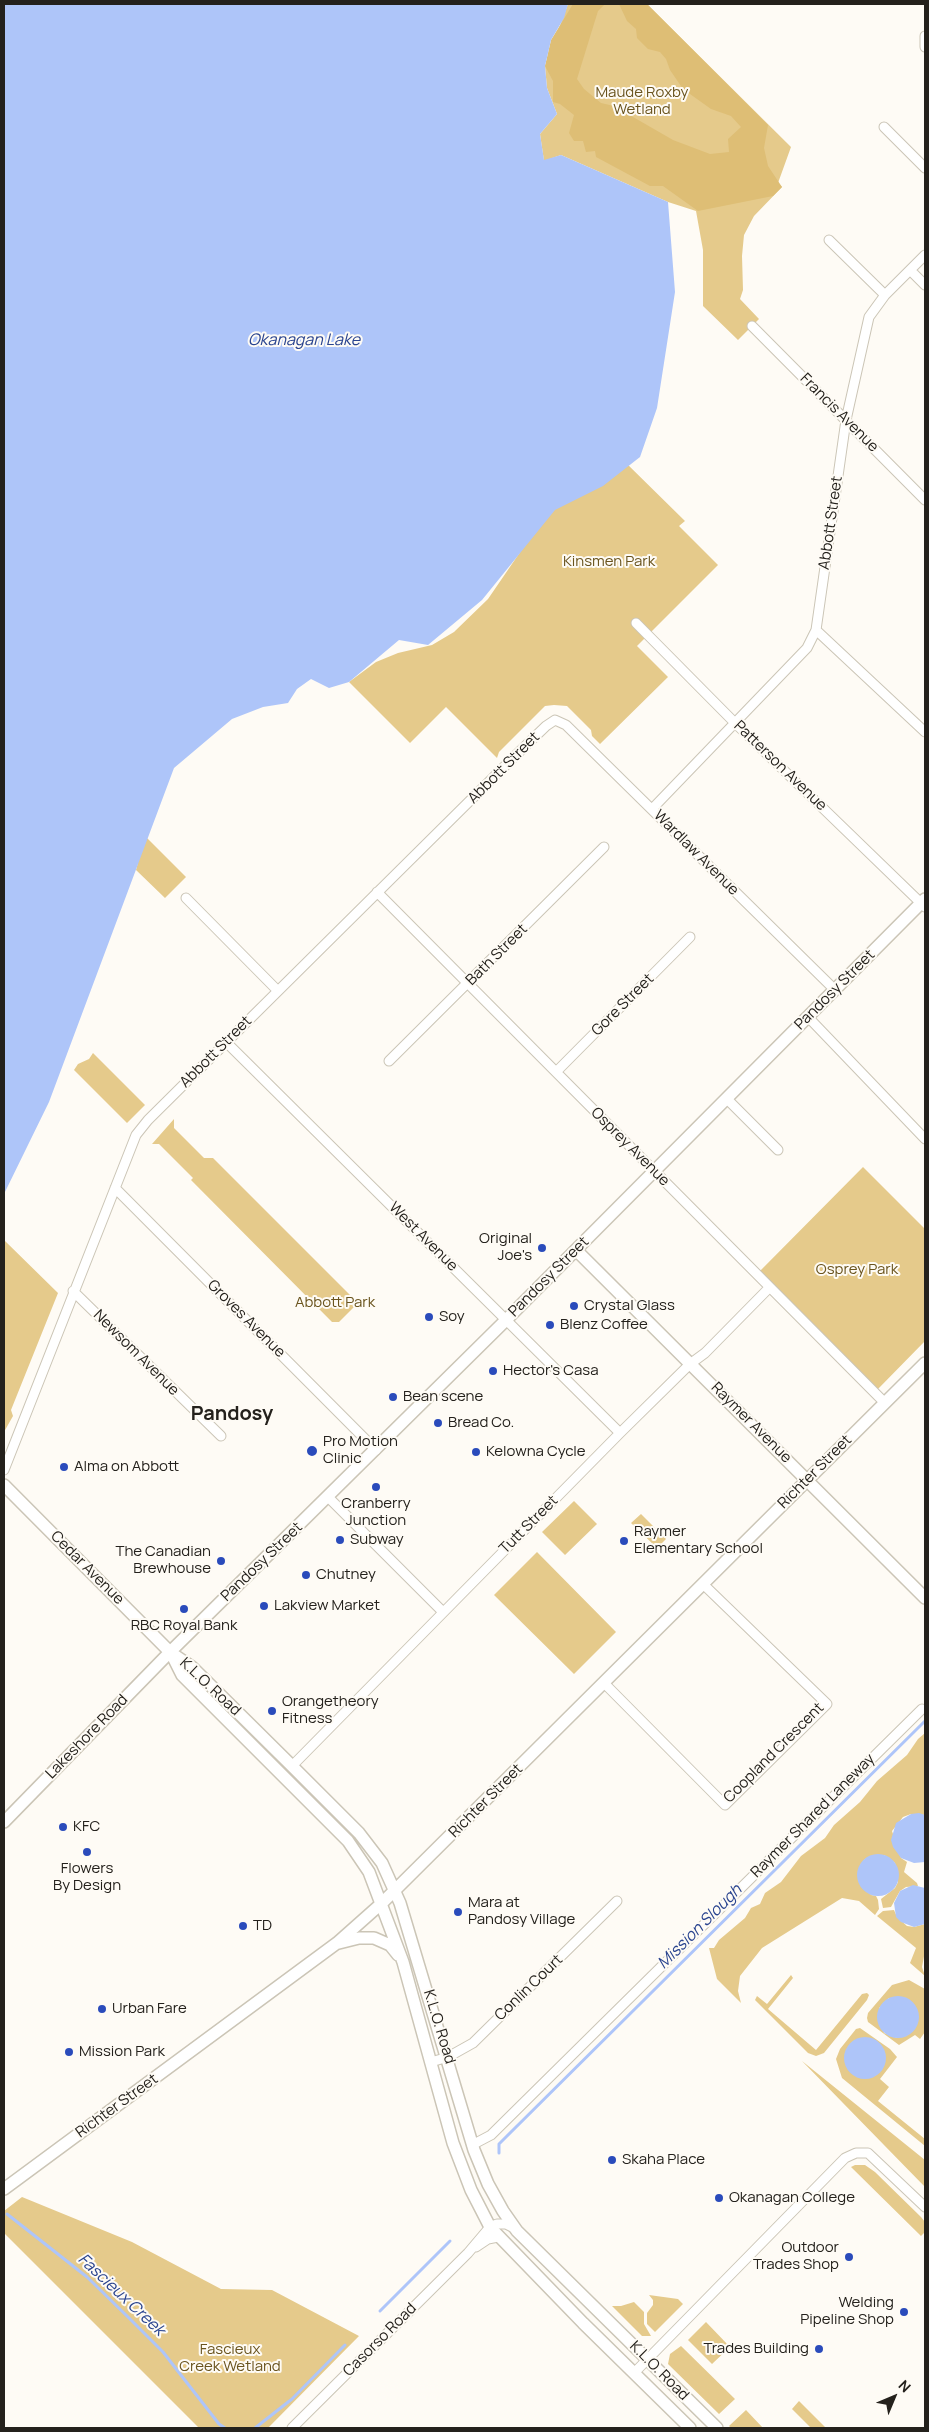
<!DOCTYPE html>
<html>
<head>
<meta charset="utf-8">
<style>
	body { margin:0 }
	#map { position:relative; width:929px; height:2432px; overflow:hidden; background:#fefbf5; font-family:Manrope,sans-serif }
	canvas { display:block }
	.frame { position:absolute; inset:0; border:5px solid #24211c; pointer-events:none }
	.north { position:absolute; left:869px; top:2372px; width:50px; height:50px; -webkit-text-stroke:4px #fefbf5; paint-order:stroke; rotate:45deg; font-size:14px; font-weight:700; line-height:20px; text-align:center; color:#24211c }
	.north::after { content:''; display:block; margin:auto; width:18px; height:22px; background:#24211c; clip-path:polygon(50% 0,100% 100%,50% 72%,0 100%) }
</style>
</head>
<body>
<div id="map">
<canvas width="929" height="2432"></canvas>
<div class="frame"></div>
<div class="north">N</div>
</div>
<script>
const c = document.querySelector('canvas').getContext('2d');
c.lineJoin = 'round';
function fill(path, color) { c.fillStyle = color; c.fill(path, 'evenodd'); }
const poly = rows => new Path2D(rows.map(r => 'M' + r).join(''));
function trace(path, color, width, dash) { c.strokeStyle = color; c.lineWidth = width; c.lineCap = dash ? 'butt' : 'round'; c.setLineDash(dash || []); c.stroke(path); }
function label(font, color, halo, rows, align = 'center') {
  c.font = font + ' Manrope,sans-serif'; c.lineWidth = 4; c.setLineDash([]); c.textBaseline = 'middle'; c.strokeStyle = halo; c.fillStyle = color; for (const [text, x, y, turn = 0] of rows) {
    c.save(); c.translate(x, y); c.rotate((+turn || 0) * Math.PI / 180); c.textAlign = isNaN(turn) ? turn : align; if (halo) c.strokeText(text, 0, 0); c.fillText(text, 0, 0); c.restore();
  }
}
fill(poly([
	[568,4,647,4,791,147,778,183,782,187,754,216,744,235,742,256,743,290,740,299,759,319,738,340,703,306,703,250,696,211,668,202,561,155,544,161,540,134,557,114,547,88,545,66],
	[623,460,685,521,679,526,718,565,637,646,668,677,600,744,592,736,591,730,567,706,554,705,545,706,499,752,497,758,446,707,410,743,349,682,376,662,398,653,432,645,454,632,488,599,553,504],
	[145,836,186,877,165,898,136,870],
	[93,1053,145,1105,127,1123,74,1070,78,1064,89,1059],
	[174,1119,174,1128,204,1158,213,1158,355,1300,355,1306,339,1322,332,1322,191,1180,193,1178,159,1144,152,1144],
	[863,1167,925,1229,925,1341,878,1389,760,1271],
	[4,1240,58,1293,11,1410,13,1416,4,1432],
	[574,1501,597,1524,565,1555,542,1532],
	[641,1514,666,1539,657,1548,631,1523],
	[537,1552,616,1632,574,1674,494,1595],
	[925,1733,925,1815,911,1814,903,1817,892,1831,901,1858,907,1862,904,1872,917,1883,918,1886,906,1887,900,1891,891,1907,883,1908,881,1899,895,1888,898,1882,895,1863,884,1855,870,1856,864,1860,860,1866,871,1895,876,1896,878,1900,879,1909,875,1915,859,1901,842,1898,762,1948,740,1976,738,1991,741,2003,717,1979,709,1948,714,1948,719,1940,745,1918,751,1908,760,1904,765,1893,781,1882,801,1856,825,1838,834,1825,860,1802,877,1781,907,1755,918,1739],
	[894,1910,897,1917,907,1926,914,1927,925,1924,925,1951,922,1967,925,1976,910,1963,916,1948,877,1916,883,1911],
	[791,1975,793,1978,768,2009,816,2050,862,1994,867,1993,869,1995,867,2000,824,2053,816,2056,808,2053,755,2000,757,1996,767,2004],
	[909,1980,925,1989,925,2032,920,2039,915,2035,899,2045,868,2022,867,2018,868,2013,892,1985],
	[889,1998,897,2038,884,2033,879,2008],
	[860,2028,890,2049,897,2057,880,2079,889,2087,878,2101,925,2139,925,2146,842,2078,836,2059,840,2049,856,2029],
	[802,2061,925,2160,925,2187],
	[855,2165,865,2165,875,2172,921,2217,925,2222,925,2232,921,2236,851,2167],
	[22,2197,132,2242,221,2289,272,2290,359,2336,268,2428,199,2428,4,2233,4,2211],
	[649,2295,678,2299,683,2304,655,2332,647,2324,647,2313,653,2305,653,2300],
	[634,2302,644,2312,644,2324,651,2336,642,2336,612,2306,621,2306],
	[706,2322,730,2347,712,2364,688,2340],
	[681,2346,735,2399,719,2414,668,2364,670,2354],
	[799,2401,825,2427,824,2428,811,2428,792,2409],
	[746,2410,763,2428,731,2428,729,2426]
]), '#e5ca8b');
fill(poly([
	[573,4,605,4,598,11,577,79,584,89,601,103,614,106,673,140,710,154,729,152,728,139,741,127,731,116,711,109,683,89,670,70,666,59,660,52,648,49,637,38,636,29,627,21,619,4,647,4,768,125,764,148,768,166,782,187,773,196,698,211,663,186,650,186,596,157,595,151,586,152,583,141,574,141,569,133,574,115,560,104,553,102,553,81,545,66,551,40]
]), '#debe75');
fill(poly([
	[4,4,568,4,564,18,551,40,545,66,547,88,557,114,540,134,544,160,561,155,668,202,675,292,657,408,640,457,603,486,555,510,482,600,428,645,399,640,349,682,329,688,311,679,297,689,288,703,263,707,232,719,174,768,49,1102,4,1194],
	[919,1813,925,1815,925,1862,914,1863,901,1858,893,1847,891,1840,896,1823,911,1814],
	'857 1875a21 21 0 1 1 42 0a21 21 0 1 1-42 0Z',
	[913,1885,925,1888,925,1924,914,1927,901,1922,896,1917,894,1903,900,1891],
	'877 2017a21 21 0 1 1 42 0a21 21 0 1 1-42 0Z',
	'844 2058a21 21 0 1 1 42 0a21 21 0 1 1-42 0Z'
]), '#aec5f9');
trace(poly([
	[499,2153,499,2144,507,2136,925,1721],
	[7,2214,87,2277,128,2317,163,2352,219,2424,225,2428],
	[380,2311,450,2241],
	[255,2428,292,2399,345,2345]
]), '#aec5f9', 3);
const street = poly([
	[925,36,925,47],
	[884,127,925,168],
	[829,240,885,295],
	[910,270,925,285],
	[752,326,925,500],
	[636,623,736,724,925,907],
	[816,630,925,732],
	[652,809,807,648,816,630,846,420,869,317,885,295,925,255],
	[377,892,884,1402],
	[186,898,278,991],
	[808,1017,925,1139],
	[226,1042,620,1433],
	[389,1061,604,847],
	[556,1072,690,937],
	[727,1099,778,1150],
	[115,1188,376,1450],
	[73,1291,221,1436],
	[4,1470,136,1135,148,1120,278,991,515,756,546,726,555,720,566,725,835,990],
	[328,1497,443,1612],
	[604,1683,725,1805,827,1704,703,1584],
	[292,1766,620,1433,690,1364,705,1353,769,1288],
	[431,2062,448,2057,473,2043,617,1901],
	[472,2145,491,2135,922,1709],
	[476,2247,488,2239,498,2237],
	[634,2373,845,2158,856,2153,868,2153,925,2207],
	[292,2428,468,2253,490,2227,497,2224,506,2224,514,2228]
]);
const secondary = poly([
	[576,1250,925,1598],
	[4,1485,170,1652,192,1667,292,1766,359,1833,382,1863,400,1903,474,2150,488,2184,503,2211,517,2231,717,2428],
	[171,1653,182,1675,348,1841,369,1872,403,1962,453,2143,471,2190,490,2227,583,2323,690,2428],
	[4,1822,170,1652,506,1320,925,899],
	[339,1943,359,1938,374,1938,390,1945,398,1955],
	[4,2189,337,1943,382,1903,925,1363]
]);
trace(street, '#cbc5b6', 11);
trace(secondary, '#cbc5b6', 14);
trace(street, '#fff', 9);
trace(secondary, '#fff', 11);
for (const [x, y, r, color] of [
	[542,1248,5,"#2a4bbb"],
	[574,1306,5,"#2a4bbb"],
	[429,1317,5,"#2a4bbb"],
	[550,1325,5,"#2a4bbb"],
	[493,1371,5,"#2a4bbb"],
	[393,1397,5,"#2a4bbb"],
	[438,1423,5,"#2a4bbb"],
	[312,1451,6,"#2a4bbb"],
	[476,1452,5,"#2a4bbb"],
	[64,1467,5,"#2a4bbb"],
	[376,1487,5,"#2a4bbb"],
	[340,1540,5,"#2a4bbb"],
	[624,1541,5,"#2a4bbb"],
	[221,1561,5,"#2a4bbb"],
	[306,1575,5,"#2a4bbb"],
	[264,1606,5,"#2a4bbb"],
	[184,1609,5,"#2a4bbb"],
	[272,1711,5,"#2a4bbb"],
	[63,1827,5,"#2a4bbb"],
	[87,1852,5,"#2a4bbb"],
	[458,1912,5,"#2a4bbb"],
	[243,1926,5,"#2a4bbb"],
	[102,2009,5,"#2a4bbb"],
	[69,2052,5,"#2a4bbb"],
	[612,2160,5,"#2a4bbb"],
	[719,2198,5,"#2a4bbb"],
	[849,2257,5,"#2a4bbb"],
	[904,2312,5,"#2a4bbb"],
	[819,2349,5,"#2a4bbb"]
]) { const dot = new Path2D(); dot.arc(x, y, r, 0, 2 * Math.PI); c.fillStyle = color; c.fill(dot); trace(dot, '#fefbf5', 2); }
label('15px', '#6a541e', '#fefbf5', [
	["Maude Roxby",642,93],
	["Wetland",642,110],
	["Kinsmen Park",609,562],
	["Osprey Park",857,1270],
	["Abbott Park",335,1303],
	["Fascieux",230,2350],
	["Creek Wetland",230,2367]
]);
label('15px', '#24211c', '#fefbf5', [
	["Francis Avenue",839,413,45],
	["Abbott Street",831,523,-82],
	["Patterson Avenue",780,766,44],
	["Abbott Street",504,768,-45],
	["Wardlaw Avenue",696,853,45],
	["Bath Street",497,955,-45],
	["Pandosy Street",835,990,-45],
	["Gore Street",623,1005,-45],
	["Abbott Street",216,1052,-45],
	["Osprey Avenue",630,1147,45],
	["West Avenue",423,1237,45],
	["Pandosy Street",549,1277,-45],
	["Groves Avenue",246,1319,45],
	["Newsom Avenue",136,1353,45],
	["Raymer Avenue",751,1423,45],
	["Richter Street",815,1472,-45],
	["Tutt Street",529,1525,-45],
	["Pandosy Street",262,1562,-44],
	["Cedar Avenue",87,1568,45],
	["K.L.O. Road",210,1687,43],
	["Lakeshore Road",87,1737,-46],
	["Coopland Crescent",774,1753,-45],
	["Richter Street",486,1801,-45],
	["Raymer Shared Laneway",813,1816,-45],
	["Conlin Court",529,1988,-44],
	["K.L.O. Road",439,2027,73],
	["Richter Street",117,2106,-36],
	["Casorso Road",380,2340,-45],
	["K.L.O. Road",659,2371,45]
]);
label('15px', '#24211c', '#fefbf5', [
	["Original",532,1239,"right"],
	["Joe's",532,1256,"right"],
	["Crystal Glass",584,1306],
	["Soy",439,1317],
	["Blenz Coffee",560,1325],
	["Hector's Casa",503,1371],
	["Bean scene",403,1397],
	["Bread Co.",448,1423],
	["Pro Motion",323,1442],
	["Clinic",323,1459],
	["Kelowna Cycle",486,1452],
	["Alma on Abbott",74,1467],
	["Cranberry",376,1504,"center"],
	["Junction",376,1521,"center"],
	["Raymer",634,1532],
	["Elementary School",634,1549],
	["Subway",350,1540],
	["The Canadian",211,1552,"right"],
	["Brewhouse",211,1569,"right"],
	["Chutney",316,1575],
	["Lakview Market",274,1606],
	["RBC Royal Bank",184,1626,"center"],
	["Orangetheory",282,1702],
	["Fitness",282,1719],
	["KFC",73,1827],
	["Flowers",87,1869,"center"],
	["By Design",87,1886,"center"],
	["Mara at",468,1903],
	["Pandosy Village",468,1920],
	["TD",253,1926],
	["Urban Fare",112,2009],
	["Mission Park",79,2052],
	["Skaha Place",622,2160],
	["Okanagan College",729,2198],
	["Outdoor",839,2248,"right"],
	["Trades Shop",839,2265,"right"],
	["Welding",894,2303,"right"],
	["Pipeline Shop",894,2320,"right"],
	["Trades Building",809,2349,"right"]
], 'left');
label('italic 16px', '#2a448f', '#fefbf5', [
	["Okanagan Lake",304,341],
	["Mission Slough",700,1927,-45],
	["Fascieux Creek",121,2295,43]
]);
label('bold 20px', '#24211c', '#fefbf5', [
	["Pandosy",232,1414]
]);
</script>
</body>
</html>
